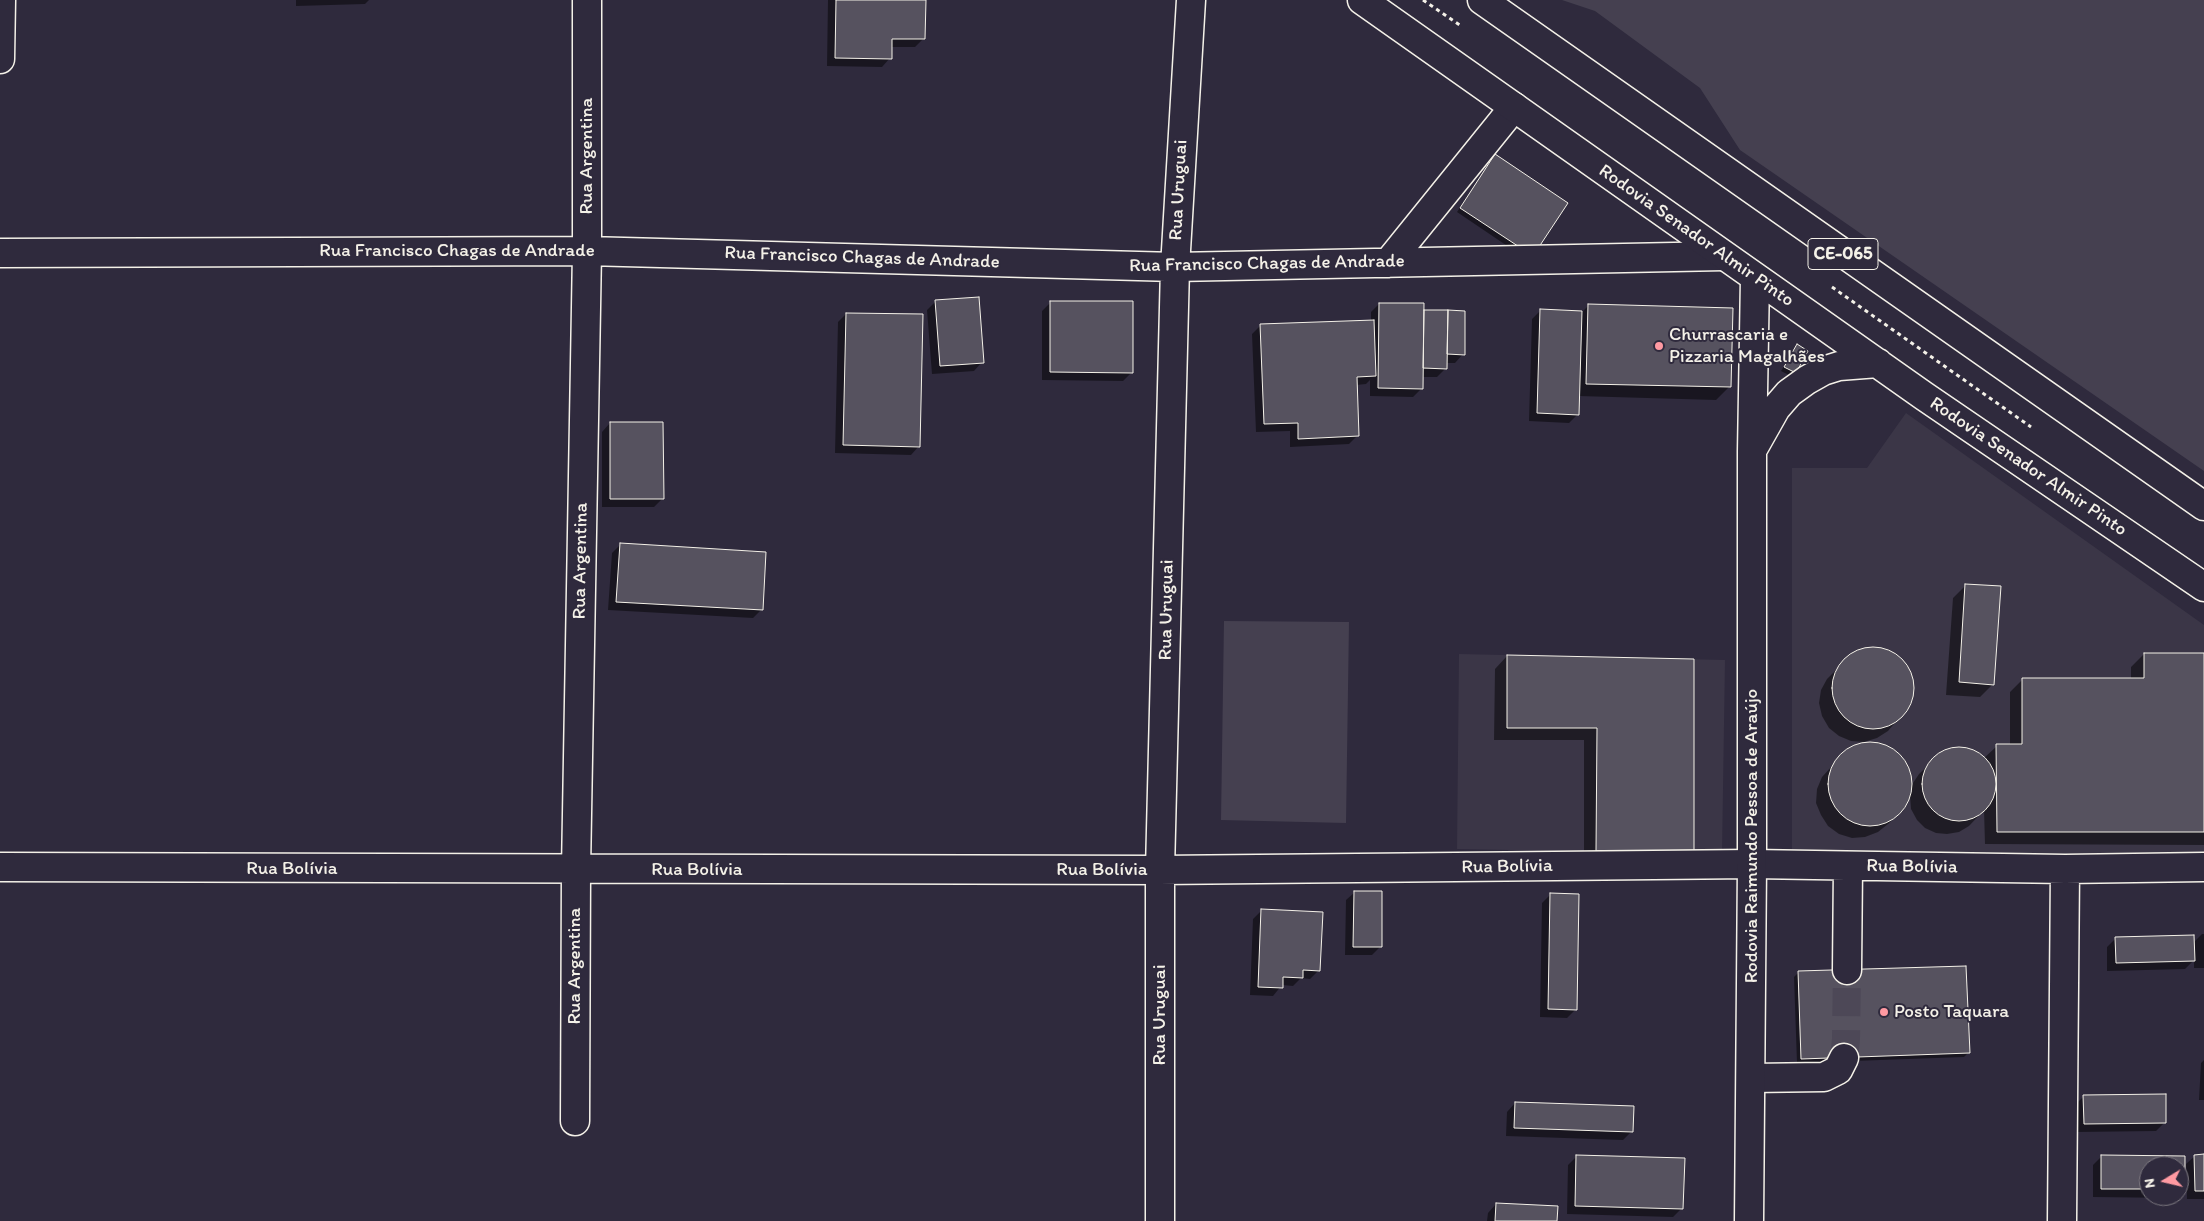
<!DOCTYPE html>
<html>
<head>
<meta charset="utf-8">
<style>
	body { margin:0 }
	#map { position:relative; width:2204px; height:1221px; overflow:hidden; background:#2f2a3d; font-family:Itim,sans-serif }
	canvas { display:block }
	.north { position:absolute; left:2139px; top:1156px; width:50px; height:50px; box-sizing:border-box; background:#2f2a3d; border:1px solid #7e7a81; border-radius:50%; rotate:261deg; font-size:14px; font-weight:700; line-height:20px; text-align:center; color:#f4f1e8 }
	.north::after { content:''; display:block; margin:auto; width:18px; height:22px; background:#ff9aa2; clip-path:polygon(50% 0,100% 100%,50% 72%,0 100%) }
</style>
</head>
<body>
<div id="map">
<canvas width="2204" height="1221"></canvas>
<div class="north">N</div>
</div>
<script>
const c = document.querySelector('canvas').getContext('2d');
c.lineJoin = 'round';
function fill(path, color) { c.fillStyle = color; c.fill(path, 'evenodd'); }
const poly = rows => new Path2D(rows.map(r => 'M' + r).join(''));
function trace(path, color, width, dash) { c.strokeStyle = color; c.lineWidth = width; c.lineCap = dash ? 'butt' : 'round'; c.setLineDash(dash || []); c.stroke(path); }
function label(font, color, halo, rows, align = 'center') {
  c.font = font + ' Itim,sans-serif'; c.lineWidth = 4; c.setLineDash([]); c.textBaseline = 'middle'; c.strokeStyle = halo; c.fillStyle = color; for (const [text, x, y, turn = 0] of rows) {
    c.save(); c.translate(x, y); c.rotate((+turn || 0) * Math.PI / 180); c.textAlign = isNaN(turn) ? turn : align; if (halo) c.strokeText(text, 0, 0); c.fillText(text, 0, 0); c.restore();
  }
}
fill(poly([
	[1906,413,2204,625,2204,856,1792,851,1792,468,1867,468],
	[1459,654,1725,660,1722,854,1457,849]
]), '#3b3647');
fill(poly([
	[1562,0,2204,0,2204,471,1740,150,1700,88,1595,11],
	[1224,621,1349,622,1346,823,1221,820]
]), '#454050');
fill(poly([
	[296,0,369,0,365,4,296,6],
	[828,0,924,0,924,38,915,47,891,47,890,58,882,67,827,66],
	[1492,160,1528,260,1457,212],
	[936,301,982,362,974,371,932,374,927,310],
	[1051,302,1132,372,1123,381,1042,380,1042,311],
	[1379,304,1422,311,1464,312,1463,354,1455,363,1446,363,1445,369,1437,377,1422,377,1422,388,1413,397,1370,396,1370,380,1366,384,1356,385,1357,436,1349,444,1290,447,1290,431,1256,432,1252,334,1261,325,1371,321,1371,312],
	[1589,305,1729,387,1716,400,1578,396,1578,414,1569,423,1529,421,1532,319,1541,310,1582,312],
	[846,314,919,446,911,455,835,453,838,322],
	[1797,346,1795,372,1791,376,1781,371],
	[610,423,663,498,654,507,602,507,602,432],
	[620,545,762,609,753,618,608,610,612,553],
	[1966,585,1993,684,1980,697,1946,695,1953,598],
	[1875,648,1888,651,1899,658,1907,668,1912,680,1913,694,1908,707,1888,731,1877,738,1864,742,1851,741,1839,736,1829,728,1822,716,1819,703,1821,690,1827,679,1850,656,1861,650],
	[2144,654,2204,655,2204,845,1985,844,1984,810,1969,826,1959,832,1947,834,1936,833,1925,828,1917,820,1911,809,1910,796,1901,811,1888,824,1878,832,1865,837,1852,838,1839,834,1828,826,1821,815,1816,803,1817,789,1822,777,1844,753,1855,746,1868,743,1882,745,1894,751,1903,760,1909,772,1911,786,1919,774,1942,752,1953,748,1965,748,1977,752,1984,758,1997,746,2010,746,2010,692,2023,679,2131,679,2131,667],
	[1507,656,1693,660,1693,853,1584,863,1584,740,1494,740,1495,669],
	[1355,892,1380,947,1372,955,1345,955,1346,900],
	[1550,895,1576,1009,1567,1018,1540,1017,1542,903],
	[1262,910,1319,970,1310,979,1301,978,1293,986,1282,985,1273,996,1250,995,1253,919],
	[2202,934,2204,934,2204,968,2194,968,2194,960,2185,969,2107,971,2107,947,2116,938,2193,943],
	[1798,973,1968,1053,1964,1057,1797,1063,1794,977],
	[2204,1060,2204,1100,2199,1100,2201,1063],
	[2084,1096,2165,1122,2156,1131,2076,1132,2075,1105],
	[1515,1103,1632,1131,1623,1140,1506,1136,1507,1112],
	[1577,1156,1682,1208,1673,1217,1567,1214,1568,1165],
	[2195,1156,2204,1156,2204,1199,2187,1199,2186,1164],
	[2101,1157,2184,1157,2184,1189,2179,1194,2179,1166,2149,1166,2149,1196,2177,1196,2175,1198,2093,1197,2093,1165],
	[1496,1204,1556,1221,1487,1221,1488,1213]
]), '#0007');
const building = poly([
	[836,0,926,0,925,39,892,39,892,59,835,58,836,0],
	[1495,154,1568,203,1533,256,1460,208,1495,154],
	[979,297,984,363,940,366,935,300,979,297],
	[1050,301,1133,301,1133,373,1050,372,1050,301],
	[1379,303,1424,303,1423,389,1378,388,1379,303],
	[1588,304,1733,308,1731,387,1586,384,1588,304],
	[1540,309,1582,311,1579,415,1537,413,1540,309],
	[1424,310,1448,310,1447,369,1423,368,1424,310],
	[1448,310,1465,311,1465,355,1447,354,1448,310],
	[846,313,923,314,920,447,843,445,846,313],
	[1374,320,1376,376,1357,377,1359,436,1298,439,1298,423,1264,424,1260,324,1374,320],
	[1797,344,1808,351,1796,373,1784,367,1797,344],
	[610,422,663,422,664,499,610,499,610,422],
	[620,543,766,552,763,610,616,602,620,543],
	[1965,584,2001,586,1994,685,1959,682,1965,584],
	'1832 688a41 41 0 1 1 82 0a41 41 0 1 1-82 0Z',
	[2144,653,2204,653,2204,832,1997,832,1996,744,2022,744,2022,678,2144,678,2144,653],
	[1507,655,1694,659,1694,853,1596,851,1597,728,1507,728,1507,655],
	'1828 784a42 42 0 1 1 84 0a42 42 0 1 1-84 0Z',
	'1922 784a37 37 0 1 1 74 0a37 37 0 1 1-74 0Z',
	[1354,891,1382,891,1382,947,1353,947,1354,891],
	[1550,893,1579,894,1577,1010,1548,1009,1550,893],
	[1261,909,1323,912,1320,971,1303,970,1303,978,1283,977,1283,988,1258,987,1261,909],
	[2194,935,2195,961,2116,963,2115,937,2194,935],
	[1966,966,1970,1053,1801,1059,1798,971,1966,966],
	[2166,1094,2166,1123,2084,1124,2083,1095,2166,1094],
	[1515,1102,1634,1106,1633,1132,1514,1128,1515,1102],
	[2204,1154,2204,1191,2195,1191,2194,1155,2204,1154],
	[1576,1155,1685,1158,1683,1209,1575,1206,1576,1155],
	[2101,1155,2185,1156,2185,1190,2179,1189,2179,1166,2149,1166,2149,1189,2101,1189,2101,1155],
	[1496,1203,1558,1206,1557,1221,1495,1221,1496,1203]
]);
fill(building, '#56525f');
trace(building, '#f4f1e8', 1);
trace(poly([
	[1844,1058,1846,1039,1847,970]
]), '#4d4857', 28, [28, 14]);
const minor = poly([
	[0,59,1,0],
	[0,253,587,251,1175,267,1724,256],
	[1388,263,1514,107],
	[0,867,1160,870,1752,864,2065,869,2204,867],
	[1847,970,1848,866],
	[1751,1078,1824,1077,1838,1070,1844,1058],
	[575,1121,576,870,587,251,587,0],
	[1160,1221,1160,870,1175,267,1191,0],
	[2062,1221,2065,869]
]);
const major = poly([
	[1362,0,1924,396,2204,587],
	[1482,0,2204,506],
	[1754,447,1776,408,1789,393,1807,380,1823,371,1839,366,1878,363],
	[1749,1221,1752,864,1752,451,1755,278]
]);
trace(minor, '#f4f1e8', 31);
trace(major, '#f4f1e8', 31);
trace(poly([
	[1423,0,1461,26],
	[1832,287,2031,427]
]), '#f4f1e8', 3, [4, 4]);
trace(minor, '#2f2a3d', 28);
trace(major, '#2f2a3d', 28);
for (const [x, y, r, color] of [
	[1659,346,5,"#ff9aa2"],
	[1884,1012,5,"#ff9aa2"]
]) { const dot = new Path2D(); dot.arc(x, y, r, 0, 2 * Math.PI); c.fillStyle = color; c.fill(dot); trace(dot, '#2f2a3d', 2); }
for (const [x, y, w] of [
	[1843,254,70]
]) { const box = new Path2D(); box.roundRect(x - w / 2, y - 15.5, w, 31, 4); c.fillStyle = '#2f2a3d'; c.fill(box); trace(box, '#f4f1e8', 1); }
label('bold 18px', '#f4f1e8', null, [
	["CE-065",1843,254]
]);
label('19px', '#f4f1e8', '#2f2a3d', [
	["Rua Argentina",587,156,-90],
	["Rua Uruguai",1179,190,-87],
	["Rodovia Senador Almir Pinto",1696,236,35],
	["Rua Francisco Chagas de Andrade",457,251],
	["Rua Francisco Chagas de Andrade",862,258,2],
	["Rua Francisco Chagas de Andrade",1267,264,-1],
	["Rodovia Senador Almir Pinto",2028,467,34],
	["Rua Argentina",581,561,-89],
	["Rua Uruguai",1167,610,-89],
	["Rodovia Raimundo Pessoa de Araújo",1752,836,-90],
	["Rua Bolívia",1507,867,-1],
	["Rua Bolívia",1912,867,1],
	["Rua Bolívia",292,869],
	["Rua Bolívia",697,870],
	["Rua Bolívia",1102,870],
	["Rua Argentina",575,966,-90],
	["Rua Uruguai",1160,1015,-90]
]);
label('19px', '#f4f1e8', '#2f2a3d', [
	["Churrascaria e",1669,335],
	["Pizzaria Magalhães",1669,357],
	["Posto Taquara",1894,1012]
], 'left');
</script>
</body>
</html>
